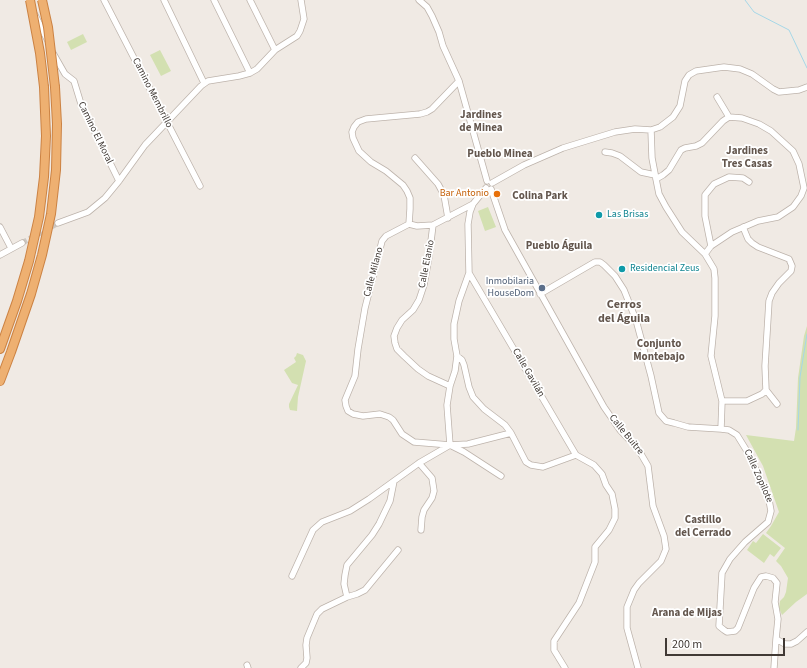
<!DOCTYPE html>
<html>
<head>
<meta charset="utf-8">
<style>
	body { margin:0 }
	#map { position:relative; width:807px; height:668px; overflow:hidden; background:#f0eae4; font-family:"Source Sans 3",sans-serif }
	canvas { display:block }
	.scale { position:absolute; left:665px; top:638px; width:120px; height:18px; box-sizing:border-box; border:2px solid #413a35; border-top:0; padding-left:5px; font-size:12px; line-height:14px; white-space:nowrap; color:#413a35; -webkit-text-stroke:3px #fff; paint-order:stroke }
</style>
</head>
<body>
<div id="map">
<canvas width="807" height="668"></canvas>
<div class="scale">200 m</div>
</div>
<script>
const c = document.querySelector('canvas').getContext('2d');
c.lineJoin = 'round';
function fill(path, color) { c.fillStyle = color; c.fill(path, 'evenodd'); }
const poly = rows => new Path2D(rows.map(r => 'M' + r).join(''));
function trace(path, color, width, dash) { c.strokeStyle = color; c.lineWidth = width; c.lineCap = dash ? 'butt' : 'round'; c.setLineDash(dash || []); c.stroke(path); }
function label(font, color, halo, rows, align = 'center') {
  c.font = font + ' "Source Sans 3",sans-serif'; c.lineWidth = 3.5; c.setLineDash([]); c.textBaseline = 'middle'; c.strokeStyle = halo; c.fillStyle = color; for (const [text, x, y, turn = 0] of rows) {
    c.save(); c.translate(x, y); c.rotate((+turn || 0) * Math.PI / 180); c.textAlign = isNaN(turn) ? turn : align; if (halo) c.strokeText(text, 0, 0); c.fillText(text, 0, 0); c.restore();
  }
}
fill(poly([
	[83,34,87,42,71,50,67,42],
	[160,50,171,71,161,76,150,55],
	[488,207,496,227,485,231,478,211],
	[807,326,807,594,796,602,782,615,779,608,780,601,784,597,786,592,788,578,781,566,776,561,785,548,766,533,771,526,779,512,763,466,746,435,794,441,796,428,798,378,804,336],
	[297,353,303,355,306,361,298,397,297,411,290,410,289,407,289,404,298,385,292,383,284,370,296,362,294,358,296,356],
	[763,534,781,548,774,557,770,554,764,563,747,550,753,541,756,543]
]), '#d3e0b1');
trace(poly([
	[745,0,754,12,789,30,807,68],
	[798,430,800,377,807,334]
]), '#a6d7e7', 1);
trace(poly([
	[22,243,58,223]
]), '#cdc7c1', 5.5, [5.5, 3]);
const minor = poly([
	[104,0,200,186],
	[164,0,204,83],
	[214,0,250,73],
	[250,0,275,50],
	[419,0,427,7,432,16,439,32,443,46,459,81,487,181],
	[35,15,48,41],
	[53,53,65,74,74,81,81,104,119,181],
	[459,81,432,109,427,112,420,114,366,119,358,122,354,127,352,132,353,138,359,151,371,162,386,171,403,185,407,191,410,198,410,209,409,224,386,236,382,241,365,308,358,349,355,376,345,400,346,406,348,411,353,414,363,416,380,414,389,417,393,420,402,434,414,442,450,445,468,444,511,433],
	[717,97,729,117],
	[651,130,652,158,656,179,659,194,666,207,682,232,705,254,714,269,715,278,715,316,711,356,722,401,721,429],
	[605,152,612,153,620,156,641,172,655,175],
	[415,158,438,184,444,195,448,218],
	[656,179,663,175,669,170,681,150,685,148,696,146,702,143,723,121,729,117,742,118,759,124,771,131,793,151,799,164,804,188,801,196,793,207,778,217,758,221,732,232,711,246,705,254],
	[492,183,524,165,563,148,615,132,635,129,651,130,660,127,673,117,680,106,685,81,689,75,696,71,724,67,740,69,752,74,773,89,779,92,799,90,807,87],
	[491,189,505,230,604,407,620,430,638,449,648,466,653,506,664,536,666,549,661,561,639,583,634,590,627,607,627,628,638,668],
	[58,223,88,212,105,198,119,181,145,145,201,86,208,81,239,76,250,73,257,69,275,50,297,36,300,31,304,19,301,0],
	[409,224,417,226,433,225,473,204],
	[433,225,429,257,424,285,419,300,413,310,402,320,397,328,394,336,395,343,397,349,404,356,418,369,428,376,450,386],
	[0,227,11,248],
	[711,246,705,216,705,195,714,184,729,177,743,178,749,182],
	[0,255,22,243],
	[469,273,576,455,594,465,602,474,606,485,612,494,615,509,615,518,609,530,595,547,595,562,579,603,554,641,554,650,565,668],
	[540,294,595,262,600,262,604,265,615,276,624,290,636,320,651,376,659,413,666,421,674,423,688,427,721,429,729,430,737,435,750,456,769,500,771,511,768,522,745,542,730,559,722,573,719,626,724,630,727,632,735,631,738,628,754,588,761,577,766,576,773,578,777,583,775,602,778,619,776,639,785,644,791,644,797,641,807,632],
	[457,356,462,360,464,365,469,387,473,397,484,409,505,425,511,433,526,462,531,465,543,467,576,455],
	[766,390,777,404],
	[722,401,747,401,762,394,766,390,765,366,769,301,772,293,779,283,791,271,792,266,789,259,758,247,752,243,748,239,743,227],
	[452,446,464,452,501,476],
	[419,463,432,478,434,491,432,498,424,510,422,517,421,530],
	[292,576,313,530,322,522,350,511,369,499,394,481],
	[347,597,357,594,365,590,398,550],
	[247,665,248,668],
	[301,668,306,663,307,658,306,645,307,638,317,614,322,609,347,597,344,584,345,575,347,565,372,535,379,524,390,501,394,481,419,463,450,445,447,405,450,386,455,371,457,356,454,339,454,324,459,301,469,273,468,224,470,212,473,204,486,188],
	[774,668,776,639]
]);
const highway = poly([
	[0,349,17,301,29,261,39,217,44,177,46,136,44,87],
	[0,381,11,352,31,294,42,255,51,214,56,170,57,124,55,87]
]);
trace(minor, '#bdb3ab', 7);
trace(highway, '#cb8243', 10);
trace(minor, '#fff', 5.5);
trace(highway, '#eeb071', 8);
const highwayBridge = poly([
	[30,0,40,53,44,87],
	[42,0,48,27,55,87]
]);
trace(highwayBridge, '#cb8243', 10, []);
trace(highwayBridge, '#eeb071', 8);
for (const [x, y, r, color] of [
	[497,194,4,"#e8710a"],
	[599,215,4,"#0f9aa8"],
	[622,269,4,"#0f9aa8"],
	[542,288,4,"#5c6f8a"]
]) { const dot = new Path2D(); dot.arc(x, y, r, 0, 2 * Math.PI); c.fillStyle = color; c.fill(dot); trace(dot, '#fff', 1.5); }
label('10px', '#413a35', '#fff', [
	["Camino Membrillo",152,93,63],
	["Camino El Moral",95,133,64],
	["Calle Elanio",427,264,-79],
	["Calle Milano",374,272,-75],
	["Calle Gavilán",528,373,60],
	["Calle Buitre",626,435,51],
	["Calle Zopilote",758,476,66]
]);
label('10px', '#c56008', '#fff', [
	["Bar Antonio",489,194]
], 'right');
label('10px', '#0d838f', '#fff', [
	["Las Brisas",607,215],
	["Residencial Zeus",630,269]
], 'left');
label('10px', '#4e5e75', '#fff', [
	["Inmobilaria",534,282],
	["HouseDom",534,294]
], 'right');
label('bold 11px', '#63564d', '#fff', [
	["Jardines",481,116],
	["de Minea",481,129],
	["Jardines",747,152],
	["Tres Casas",747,165],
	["Pueblo Minea",500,155],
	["Colina Park",540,197],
	["Pueblo Águila",559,247],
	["Conjunto",659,345],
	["Montebajo",659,358],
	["Castillo",703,521],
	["del Cerrado",703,534],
	["Arana de Mijas",687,614]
]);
label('bold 12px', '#63564d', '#fff', [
	["Cerros",624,305],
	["del Águila",624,319]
]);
</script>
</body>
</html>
